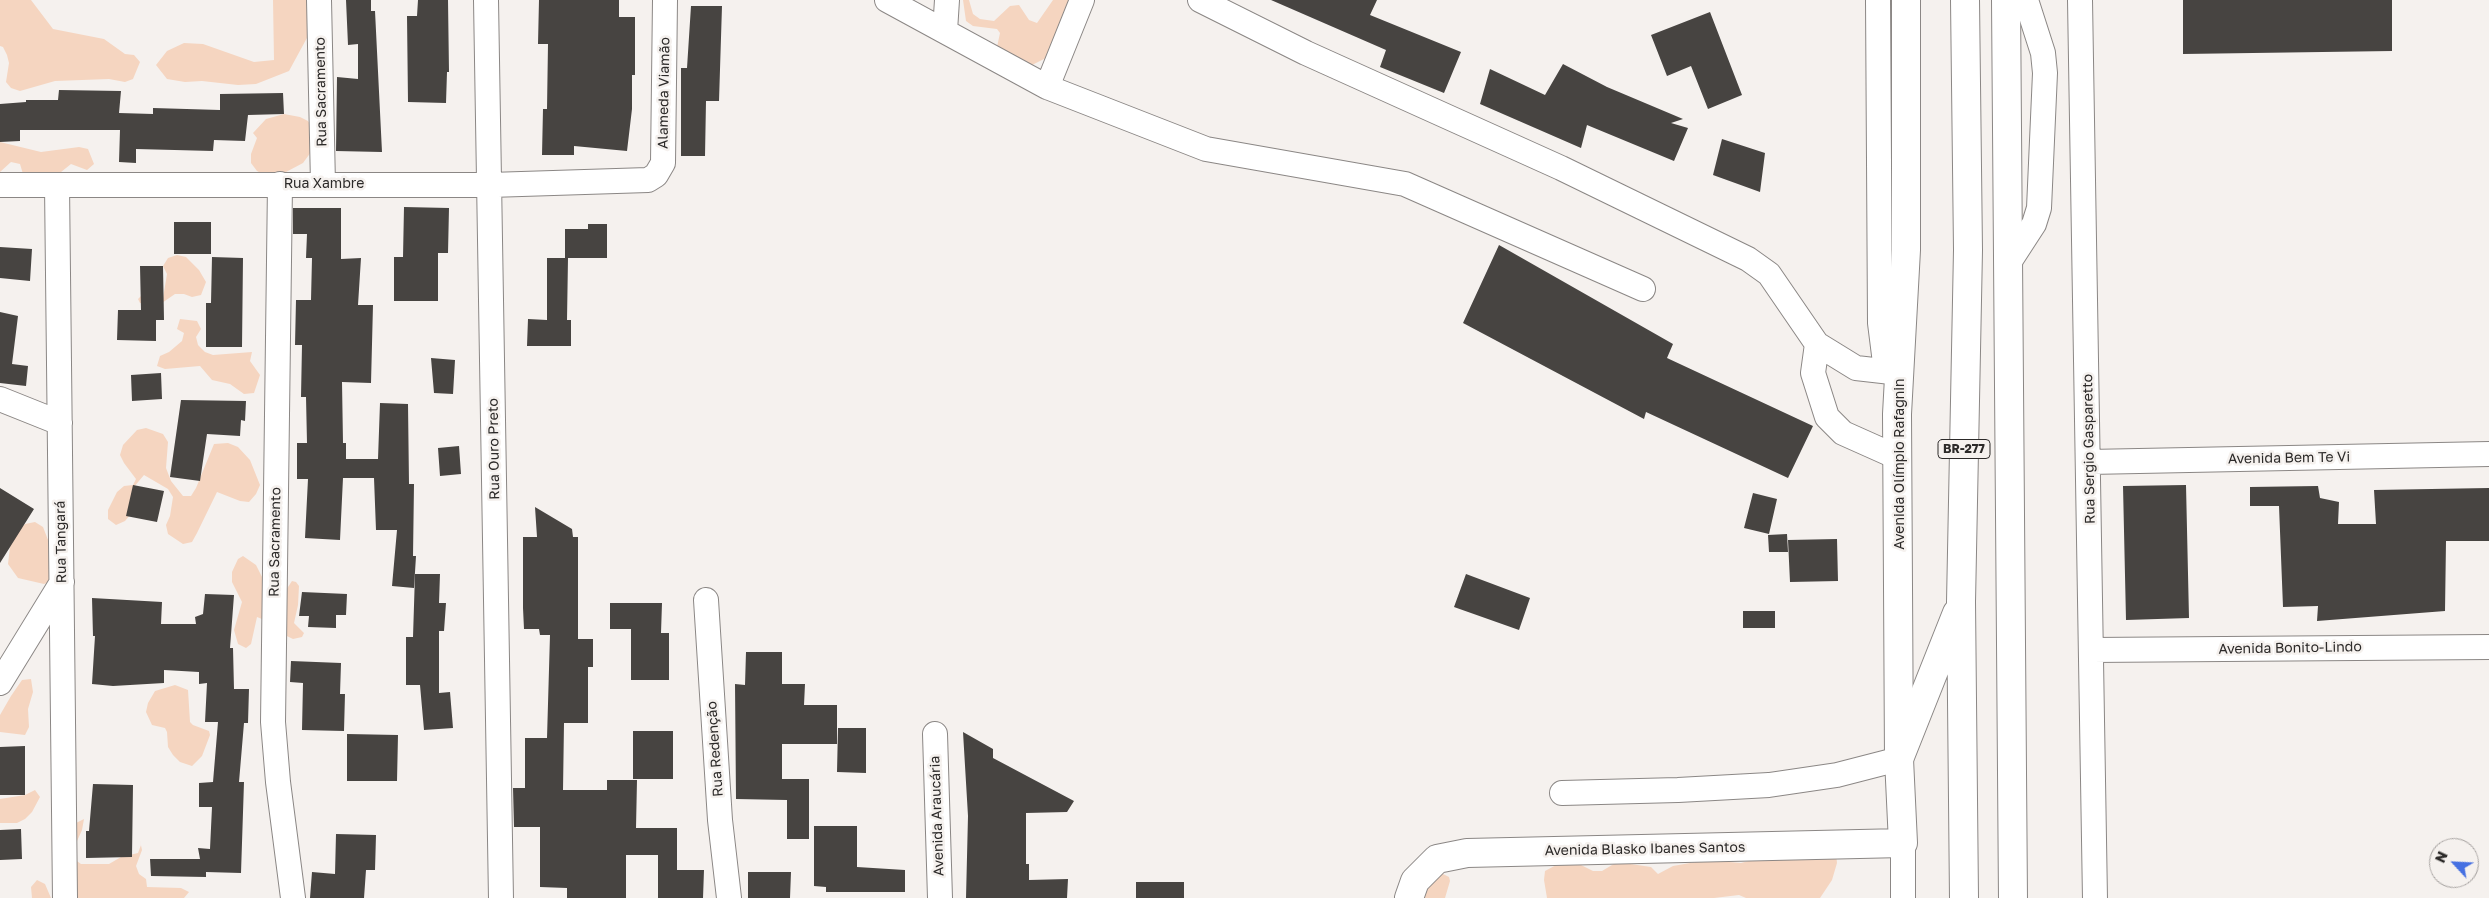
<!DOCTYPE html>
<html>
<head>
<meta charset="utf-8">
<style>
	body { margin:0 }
	#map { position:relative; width:2489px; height:898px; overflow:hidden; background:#f5f1ee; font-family:"Golos Text",sans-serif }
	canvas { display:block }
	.north { position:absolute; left:2429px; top:838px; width:50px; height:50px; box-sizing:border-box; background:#f5f1ee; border:1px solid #a5a19f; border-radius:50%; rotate:295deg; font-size:14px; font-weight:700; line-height:20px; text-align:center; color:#2c2a29 }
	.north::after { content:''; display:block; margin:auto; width:18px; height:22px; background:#4570e2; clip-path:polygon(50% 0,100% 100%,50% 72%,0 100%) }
</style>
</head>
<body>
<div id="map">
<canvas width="2489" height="898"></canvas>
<div class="north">N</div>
</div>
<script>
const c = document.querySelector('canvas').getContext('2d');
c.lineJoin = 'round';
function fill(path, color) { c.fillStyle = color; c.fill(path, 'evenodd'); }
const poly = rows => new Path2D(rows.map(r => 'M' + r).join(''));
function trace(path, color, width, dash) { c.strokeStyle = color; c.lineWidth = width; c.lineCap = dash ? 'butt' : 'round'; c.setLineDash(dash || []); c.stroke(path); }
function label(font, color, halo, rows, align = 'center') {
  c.font = font + ' "Golos Text",sans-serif'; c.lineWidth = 5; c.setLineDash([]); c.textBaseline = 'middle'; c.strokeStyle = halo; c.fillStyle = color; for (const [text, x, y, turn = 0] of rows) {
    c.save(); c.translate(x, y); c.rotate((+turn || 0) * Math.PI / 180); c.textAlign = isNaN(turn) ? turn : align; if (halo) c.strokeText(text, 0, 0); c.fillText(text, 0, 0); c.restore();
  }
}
fill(poly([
	[0,0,31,0,53,29,104,39,125,54,134,55,140,62,133,79,125,82,109,79,55,81,20,91,11,88,6,82,9,63,7,55,3,47,0,46],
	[273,0,310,0,308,36,289,71,256,84,238,85,202,81,185,82,167,79,156,65,167,51,184,43,203,44,254,62,274,60],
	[963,0,969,0,973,14,980,19,994,21,1010,6,1019,5,1029,20,1037,23,1053,0,1079,0,1048,57,1030,66,997,47,1000,33,997,29,973,26,966,21],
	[284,114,300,117,308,121,313,129,314,148,303,163,286,172,267,176,257,171,251,163,251,154,257,138,253,133,266,119],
	[0,142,41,152,79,147,88,149,94,164,87,170,71,164,56,176,23,174,20,164,11,162,0,172],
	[177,255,186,257,199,270,206,282,201,295,192,297,184,294,175,294,159,305,140,303,138,299,141,296,163,298,167,274,163,266,168,258],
	[180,319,197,321,201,329,196,337,198,345,205,352,213,355,252,352,250,361,260,375,254,393,244,394,230,384,212,380,200,366,165,369,157,366,160,356,169,352,182,341,184,333,177,329],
	[146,428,163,434,168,442,166,468,171,481,183,496,191,496,196,488,214,444,228,443,238,447,250,460,260,485,256,494,249,502,240,501,217,492,197,533,192,542,183,544,168,534,166,525,170,516,173,497,168,489,144,475,133,488,131,514,125,521,116,525,108,519,108,510,117,492,124,486,133,485,136,479,124,463,120,455,123,445,137,430],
	[35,522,43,527,50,545,50,582,44,584,18,578,8,564,11,539,25,524],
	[243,556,256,565,270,593,286,590,292,581,296,582,299,586,298,605,294,623,304,633,302,637,293,639,268,627,262,619,257,617,251,644,246,648,238,644,234,630,242,602,232,582,232,572,238,559],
	[31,679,33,692,28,709,29,727,25,735,0,732,0,715,11,696,22,680],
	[175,685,188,690,190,722,193,725,209,731,210,735,202,756,192,766,180,762,173,755,168,747,167,732,165,728,152,725,146,712,148,703,155,691],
	[35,790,40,797,32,812,25,819,17,823,0,823,0,799,25,795],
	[84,819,82,830,73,850,74,859,81,864,109,864,121,857,138,853,141,845,139,836,142,850,136,866,139,874,146,879,147,887,181,888,189,892,184,898,72,898,69,859,70,841,76,823],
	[1790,850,1836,853,1837,863,1832,880,1820,898,1746,898,1739,895,1714,898,1547,898,1544,880,1545,871,1560,863,1577,863,1593,871,1602,871,1617,862,1651,867,1658,874,1673,866,1707,860,1741,863],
	[1441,873,1449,877,1450,881,1445,898,1421,898,1430,876],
	[37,880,45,884,51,898,32,898,31,887]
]), '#f5d5c0');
fill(poly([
	[346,0,371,0,371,11,375,11,382,152,336,151,337,77,358,79,358,44,348,45],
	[418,0,448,0,449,72,447,72,446,103,408,102,407,16,417,16],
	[539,0,619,0,619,17,635,17,635,75,632,75,632,109,627,151,574,146,574,155,542,155,543,109,547,109,548,44,538,44],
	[1271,0,1377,0,1370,15,1461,52,1444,93,1380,67,1386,50],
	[2183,0,2392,0,2392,51,2183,54],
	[691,6,722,6,719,101,706,101,705,156,681,156,681,68,687,68],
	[1710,12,1742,95,1708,109,1691,66,1667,76,1651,35],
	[1563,64,1607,87,1683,119,1671,123,1688,128,1674,161,1587,125,1581,148,1480,104,1490,69,1545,95],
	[59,90,121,91,119,113,153,114,153,108,220,110,220,94,283,93,284,114,248,115,245,141,214,140,213,151,136,149,136,163,119,162,120,130,20,130,20,141,0,142,0,104,26,102,26,100,58,100],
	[1722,139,1765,153,1760,192,1713,175],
	[404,207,449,208,448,253,438,253,438,301,394,301,394,257,403,257],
	[293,208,341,208,341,259,361,258,358,305,373,305,371,383,342,382,343,443,346,443,346,459,378,459,380,403,408,404,409,484,414,484,413,556,416,556,414,588,392,586,397,530,376,530,374,478,343,478,340,540,305,538,308,479,297,479,297,443,307,443,306,397,301,397,302,345,295,345,296,300,311,300,312,258,306,258,307,234,293,234],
	[174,222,211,222,211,254,174,254],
	[588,224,607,224,607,258,568,258,567,320,571,320,571,346,527,346,528,319,547,320,547,258,565,258,565,229,588,229],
	[1499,245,1673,344,1667,358,1813,426,1788,478,1646,412,1644,419,1463,323],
	[0,247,32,249,30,281,0,278],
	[212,257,243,258,242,347,206,347,206,303,211,303],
	[140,266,163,266,164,320,156,320,156,341,117,340,118,310,141,310],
	[0,312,18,316,12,364,28,366,26,386,0,383],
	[431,358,455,360,453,394,434,393],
	[161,373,162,399,132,401,131,375],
	[181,400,246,401,245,421,241,420,240,436,207,434,200,481,170,477],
	[459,446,461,474,440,476,438,448],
	[133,485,164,491,157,522,126,516],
	[2186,485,2189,618,2126,620,2123,486],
	[2318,486,2320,498,2339,502,2338,524,2376,524,2374,490,2489,488,2489,541,2446,541,2445,611,2317,621,2318,606,2283,607,2279,506,2250,506,2250,487],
	[0,488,34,509,0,563],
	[1753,493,1777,499,1769,534,1744,528],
	[535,507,572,529,573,537,578,537,578,639,593,639,593,667,588,667,588,723,564,723,563,790,607,790,607,780,637,780,636,828,677,828,677,870,704,870,703,898,658,898,658,855,626,855,626,898,567,898,567,888,540,887,540,827,514,827,513,788,525,788,525,738,547,738,550,635,540,635,539,629,524,629,523,608,523,537,537,537],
	[1787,534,1788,552,1769,552,1768,535],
	[1837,539,1838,581,1790,582,1788,540],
	[415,574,440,574,439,603,446,603,444,631,439,631,439,693,450,692,453,728,424,730,420,685,406,685,406,637,413,637],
	[1466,574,1530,598,1519,630,1454,607],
	[302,592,347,594,346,615,336,615,336,628,308,627,309,616,299,616],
	[205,594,234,595,230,648,233,648,234,689,249,689,248,723,244,723,239,782,244,782,241,873,206,872,206,877,151,876,150,859,200,859,198,848,210,849,212,807,199,807,199,783,213,782,218,722,205,722,207,683,199,684,199,672,164,670,164,683,113,686,92,684,95,636,93,636,92,598,162,602,161,624,196,624,195,617,203,614],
	[610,603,662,603,661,633,669,633,669,680,631,680,631,629,610,629],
	[1743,611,1775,611,1775,628,1743,628],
	[746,652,782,652,782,684,805,684,804,705,837,705,837,744,782,744,782,779,809,779,809,839,787,839,787,800,736,799,735,684,745,685],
	[291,661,341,663,340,694,345,694,344,731,302,730,303,683,290,682],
	[838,728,866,728,866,773,837,772],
	[633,731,673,731,673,779,633,779],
	[963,732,993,749,993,758,1074,801,1067,812,1026,813,1026,864,1029,864,1029,880,1068,879,1067,898,966,898,968,816],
	[347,734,398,735,397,781,347,781],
	[25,746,25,795,0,795,0,747],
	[93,784,133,785,132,857,86,858,86,831,89,831],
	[814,826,857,826,857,867,905,870,905,892,826,892,826,887,814,886],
	[21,829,22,859,0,860,0,830],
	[336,834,376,835,375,870,366,870,364,898,310,898,312,872,335,874],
	[748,872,791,872,790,898,748,898],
	[1136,882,1184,882,1184,898,1136,898]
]), '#474441');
const minor = poly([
	[319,0,323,184],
	[486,0,501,898],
	[887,0,1047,87,1082,0],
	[1200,0,1306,53,1561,168,1748,259,1769,274,1817,344,1856,368,1900,373],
	[1878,0,1880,323,1886,371],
	[2080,0,2095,898],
	[945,31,947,0],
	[1047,87,1206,149,1405,184,1643,289],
	[280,184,273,722,278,782,293,898],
	[0,185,490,185,648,180,656,175,663,163,665,0],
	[57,185,65,898],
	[2010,261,2034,224,2039,208,2045,73,2043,53,2026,0],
	[1817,344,1813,373,1827,417,1843,433,1899,458],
	[0,399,60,423],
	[2089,462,2489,454],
	[706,600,720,820,729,898],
	[2092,650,2489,647],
	[0,683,62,582],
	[935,734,940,898],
	[1562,793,1678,790,1769,785,1837,775,1899,759],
	[1903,898,1903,843]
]);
const major = poly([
	[1409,898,1415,881,1437,859,1467,853,1903,843,1899,759,1897,414,1906,250,1906,0]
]);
const highway = poly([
	[2006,0,2013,898],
	[1899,759,1957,613],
	[1964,898,1961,602,1968,250,1965,0]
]);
trace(minor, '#8b8785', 26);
trace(major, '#8b8785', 30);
trace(highway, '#8b8785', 30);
trace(minor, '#fff', 24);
trace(major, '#fff', 28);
trace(highway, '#fff', 28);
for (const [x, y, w] of [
	[1964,449,52]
]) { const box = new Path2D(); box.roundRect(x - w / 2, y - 9.5, w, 19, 4); c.fillStyle = '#f5f1ee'; c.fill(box); trace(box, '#2c2a29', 1); }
label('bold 12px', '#2c2a29', null, [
	["BR-277",1964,449]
]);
label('14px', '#2c2a29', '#f5f1ee', [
	["Rua Sacramento",321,92,-91],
	["Alameda Viamão",664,93,-89],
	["Rua Xambre",324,184],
	["Rua Ouro Preto",494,449,-91],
	["Rua Sergio Gasparetto",2089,449,-91],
	["Avenida Bem Te Vi",2289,458,-1],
	["Avenida Olímpio Rafagnin",1900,464,-90],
	["Rua Tangará",61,542,-91],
	["Rua Sacramento",275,542,-89],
	["Avenida Bonito-Lindo",2290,648,-1],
	["Rua Redenção",715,749,-94],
	["Avenida Araucária",937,816,-92],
	["Avenida Blasko Ibanes Santos",1645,849,-1]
]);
</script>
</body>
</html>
